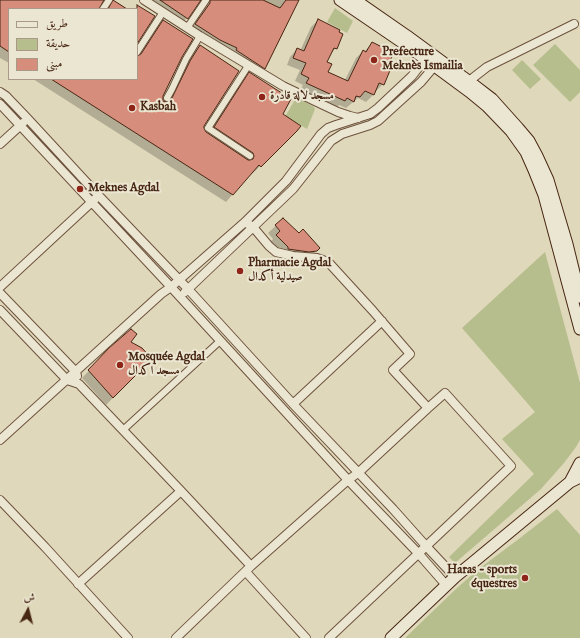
<!DOCTYPE html>
<html>
<head>
<meta charset="utf-8">
<style>
	body { margin:0 }
	#map { position:relative; width:580px; height:638px; overflow:hidden; background:#e0d8ba; font-family:"IM FELL English",Amiri,serif }
	canvas { display:block }
	.legend { position:absolute; left:8px; top:8px; width:130px; height:72px; box-sizing:border-box; background:#ebe6d2; border:1px solid #a99986; margin:0; padding:5px 7px; list-style:none; font-size:12px; color:#472613 }
	.legend li { display:flex; align-items:center; gap:8px; height:20px }
	.legend b { width:20px; border:1px solid #a99986 }
	.north { position:absolute; left:8px; top:590px; width:40px; height:40px; -webkit-text-stroke:3px #ebe6d2; paint-order:stroke; rotate:7deg; font-size:11px; font-weight:700; line-height:16px; text-align:center; color:#472613 }
	.north::after { content:''; display:block; margin:auto; width:14px; height:18px; background:#472613; clip-path:polygon(50% 0,100% 100%,50% 72%,0 100%) }
</style>
</head>
<body>
<div id="map">
<canvas width="580" height="638"></canvas>
<ul class="legend">
<li><b style="height:5px;background:#ebe6d2"></b>طريق</li>
<li><b style="height:11px;background:#b6be8d"></b>حديقة</li>
<li><b style="height:11px;background:#d78d7b"></b>مبنى</li>
</ul>
<div class="north">ش</div>
</div>
<script>
const c = document.querySelector('canvas').getContext('2d');
c.lineJoin = 'round';
function fill(path, color) { c.fillStyle = color; c.fill(path, 'evenodd'); }
const poly = rows => new Path2D(rows.map(r => 'M' + r).join(''));
function trace(path, color, width, dash) { c.strokeStyle = color; c.lineWidth = width; c.lineCap = dash ? 'butt' : 'round'; c.setLineDash(dash || []); c.stroke(path); }
function label(font, color, halo, rows, align = 'center') {
  c.font = font + ' "IM FELL English",Amiri,serif'; c.lineWidth = 4; c.setLineDash([]); c.textBaseline = 'middle'; c.strokeStyle = halo; c.fillStyle = color; for (const [text, x, y, turn = 0] of rows) {
    c.save(); c.translate(x, y); c.rotate((+turn || 0) * Math.PI / 180); c.textAlign = isNaN(turn) ? turn : align; if (halo) c.strokeText(text, 0, 0); c.fillText(text, 0, 0); c.restore();
  }
}
fill(poly([
	[335,8,353,21,347,33,327,22],
	[555,44,580,70,580,92,570,102,533,65],
	[522,60,541,79,530,89,512,70],
	[296,98,313,106,315,109,307,129,292,120,282,122],
	[545,252,580,383,580,440,576,447,564,463,541,489,455,563,449,557,534,474,502,439,535,412,462,328],
	[557,509,580,535,580,638,405,638,458,587,480,568,520,538]
]), '#b6be8d');
fill(poly([
	[0,0,103,0,98,9,9,9,9,63,0,58],
	[143,0,298,0,264,68,257,75,189,32,203,10,204,6,201,3,198,3,187,18,180,25],
	[318,20,336,48,329,55,326,63,327,72,345,80,356,58,363,51,364,52,372,43,386,66,383,84,376,91,375,91,373,95,366,102,358,98,346,108,339,105,337,107,300,90,303,85,295,81,300,70,287,65,290,57,297,49,300,51,311,27],
	[163,22,181,57,162,99,164,103,167,103,183,69,193,53,200,46,203,130,208,134,242,80,250,73,281,114,296,131,253,173,252,172,226,202,33,79,137,79,137,57,156,29],
	[283,219,299,234,319,248,312,255,286,257,269,243,273,239,268,233],
	[130,342,151,359,106,405,82,378,110,349]
]), '#0003');
const building = poly([
	[0,0,104,0,99,9,9,9,9,52,0,46,0,0],
	[113,0,127,9,108,9,113,0],
	[160,0,201,0,188,19,160,0],
	[210,0,263,0,280,8,286,0,299,0,265,69,236,50,237,48,220,40,195,24,210,3,210,0],
	[137,5,155,16,137,44,137,5],
	[318,19,340,30,339,32,343,34,337,49,334,48,327,62,332,64,328,72,348,81,363,50,366,52,372,42,394,53,387,66,391,68,384,85,379,83,374,95,365,91,360,97,356,96,354,102,347,98,345,101,306,83,309,78,301,74,306,63,293,58,297,48,304,51,318,19],
	[163,20,193,39,182,57,163,96,163,101,167,102,171,100,190,61,200,45,239,71,204,126,204,128,206,132,248,160,250,160,253,159,254,156,253,153,214,127,249,72,291,99,283,114,301,126,297,131,261,167,259,165,233,195,51,79,137,79,137,56,141,54,163,20],
	[283,218,299,233,303,229,320,248,317,251,309,252,288,249,288,247,276,235,280,231,275,225,283,218],
	[131,329,137,334,131,342,142,348,152,359,113,398,88,370,109,348,131,329]
]);
fill(building, '#d78d7b');
trace(building, '#472613', 1);
const pedestrian = poly([
	[103,9,109,0],
	[187,28,206,0],
	[137,52,163,12],
	[248,66,208,128,250,156],
	[167,98,172,89,186,59,200,36],
	[123,430,220,341]
]);
const minor = poly([
	[144,0,200,36,283,86,338,112,350,116,358,118],
	[469,81,487,67,574,24],
	[0,92,6,96,28,119,99,196,188,289,293,404,393,509,426,546,455,577],
	[0,104,171,287,348,480,418,553,446,585],
	[0,144,23,123],
	[245,222,253,227,269,246,276,252,293,256,317,258,323,260,330,264,373,311,410,354,393,370,428,408,445,393,511,466,329,638],
	[0,287,95,199],
	[185,292,293,189,331,141,342,134,370,125,378,121,421,82,438,62],
	[0,293,76,372,77,376],
	[0,310,67,380,79,384,181,491,251,566],
	[293,404,382,321],
	[0,440,161,294,171,287,245,222,286,181,321,134,328,128,336,125,370,114,378,108,412,76,428,55],
	[0,500,45,547,128,638],
	[246,572,306,638],
	[78,584,181,491],
	[176,638,251,566,348,480,358,473,428,408]
]);
const secondary = poly([
	[340,0,409,47,470,92,487,106,511,131,526,152,534,170,544,195,580,329],
	[355,0,407,36,475,86,492,99,518,128,529,141,537,156,548,180,567,244,580,297],
	[570,482,580,463],
	[391,638,455,577,471,564,570,482,580,477]
]);
trace(pedestrian, '#6d523d', 8);
trace(minor, '#6d523d', 10);
trace(secondary, '#472613', 13);
trace(pedestrian, '#ebe6d2', 6);
trace(minor, '#ebe6d2', 8);
trace(secondary, '#ebe6d2', 11);
for (const [x, y, r, color] of [
	[374,60,4,"#8f2418"],
	[262,97,4,"#8f2418"],
	[132,108,4,"#8f2418"],
	[80,189,4,"#8f2418"],
	[240,271,4,"#8f2418"],
	[120,365,4,"#8f2418"],
	[525,578,4,"#8f2418"]
]) { const dot = new Path2D(); dot.arc(x, y, r, 0, 2 * Math.PI); c.fillStyle = color; c.fill(dot); trace(dot, '#ebe6d2', 1.5); }
label('bold 12px', '#472613', '#ebe6d2', [
	["Prefecture",382,53],
	["Meknès Ismailia",382,67],
	["مسجد لالة قادرة",270,97],
	["Kasbah",140,108],
	["Meknes Agdal",88,189],
	["Pharmacie Agdal",248,264],
	["صيدلية أكدال",248,278],
	["Mosquée Agdal",128,358],
	["مسجد اكدال",128,372],
	["Haras - sports",517,571,"right"],
	["équestres",517,585,"right"]
], 'left');
</script>
</body>
</html>
